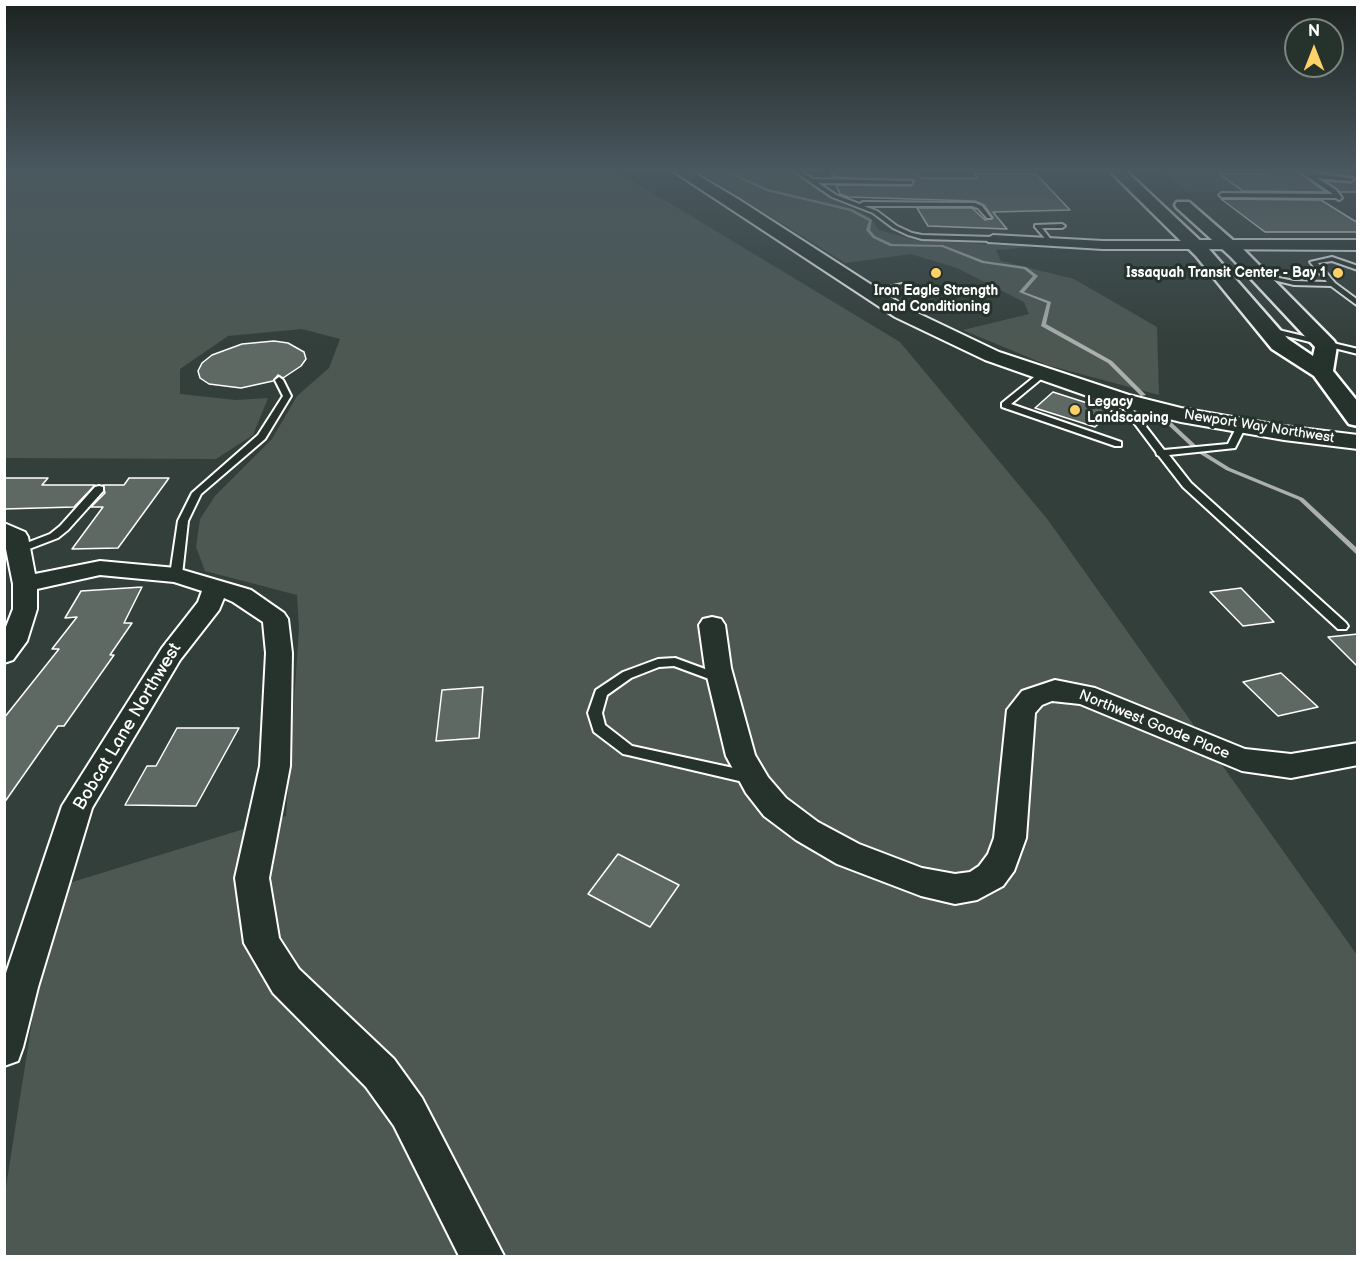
<!DOCTYPE html>
<html>
<head>
<meta charset="utf-8">
<style>
	body { margin:0 }
	#map { position:relative; width:1362px; height:1261px; overflow:hidden; background:#333f3a; font-family:"Balsamiq Sans",sans-serif }
	canvas { display:block }
	.frame { position:absolute; inset:0; border:6px solid #fff; pointer-events:none }
	.north { position:absolute; left:1284px; top:18px; width:60px; height:60px; box-sizing:border-box; background:#26332d; border:2px solid #7d8581; border-radius:50%; rotate:0deg; font-size:16px; font-weight:700; line-height:24px; text-align:center; color:#fff }
	.north::after { content:''; display:block; margin:auto; width:21px; height:27px; background:#ffd166; clip-path:polygon(50% 0,100% 100%,50% 72%,0 100%) }
</style>
</head>
<body>
<div id="map">
<canvas width="1362" height="1261"></canvas>
<div class="frame"></div>
<div class="north">N</div>
</div>
<script>
const c = document.querySelector('canvas').getContext('2d');
c.lineJoin = 'round';
function fill(path, color) { c.fillStyle = color; c.fill(path, 'evenodd'); }
const poly = rows => new Path2D(rows.map(r => 'M' + r).join(''));
function trace(path, color, width, dash) { c.strokeStyle = color; c.lineWidth = width; c.lineCap = dash ? 'butt' : 'round'; c.setLineDash(dash || []); c.stroke(path); }
function label(font, color, halo, rows, align = 'center') {
  c.font = font + ' "Balsamiq Sans",sans-serif'; c.lineWidth = 6; c.setLineDash([]); c.textBaseline = 'middle'; c.strokeStyle = halo; c.fillStyle = color; for (const [text, x, y, turn = 0] of rows) {
    c.save(); c.translate(x, y); c.rotate((+turn || 0) * Math.PI / 180); c.textAlign = isNaN(turn) ? turn : align; if (halo) c.strokeText(text, 0, 0); c.fillText(text, 0, 0); c.restore();
  }
}
fill(poly([
	[1357,171,1358,179,1310,180,1324,189,1323,192,1188,192,1162,172]
]), '#404c47');
fill(poly([
	[5,171,618,172,900,342,1048,520,1357,955,1357,1256,5,1256,5,1193,53,888,286,816,299,629,297,595,205,571,196,547,200,519,215,496,272,439,297,396,329,368,340,339,302,329,228,336,180,369,180,394,236,400,268,398,253,435,216,459,5,458],
	[787,171,844,205,870,217,879,230,916,240,1033,247,996,250,1001,261,1074,279,1157,327,1159,395,1047,365,963,330,1029,314,1024,302,957,268,911,254,845,263,698,171]
]), '#4d5853');
fill(poly([
	[724,171,729,171,768,189,852,209,872,220,870,230,875,236,892,244,943,245,984,261,1026,267,1038,276,1024,292,1051,302,1046,324,1112,361,1146,395,1141,396,1108,363,1041,326,1047,303,1019,292,1033,276,1024,269,982,263,942,247,890,246,873,238,866,230,869,221,850,211,766,191,724,171],
	[1169,421,1171,422,1201,450,1230,468,1303,498,1358,549,1358,555,1356,554,1299,500,1226,470,1197,452,1167,424,1166,423,1169,421]
]), '#abb0ae');
const building = poly([
	[831,171,917,171,921,178,978,178,974,174,1036,174,1070,210,993,212,1007,229,928,226,917,208,972,208,985,220,993,218,984,205,975,201,848,197,840,194,836,185,911,186,915,181,833,177,831,171],
	[1262,171,1297,171,1326,192,1243,191,1219,174,1266,174,1262,171],
	[1318,171,1358,171,1358,192,1340,192,1326,181,1351,183,1356,179,1354,177,1318,171],
	[1221,199,1321,200,1358,223,1358,232,1265,232,1221,199],
	[274,341,288,343,304,352,306,359,301,366,283,378,278,375,273,381,241,388,209,384,200,378,198,371,202,363,212,355,242,344,274,341],
	[1053,392,1112,411,1095,427,1035,408,1053,392],
	[4,478,48,478,42,485,95,485,74,507,4,509,4,478],
	[129,478,169,478,118,548,72,549,103,507,91,507,105,493,103,485,124,485,129,478],
	[142,587,124,623,132,623,110,655,114,655,64,726,58,726,4,803,4,718,59,649,52,649,77,617,65,618,81,591,142,587],
	[1241,588,1274,622,1243,626,1210,592,1241,588],
	[1358,634,1358,667,1328,637,1358,634],
	[1281,673,1318,707,1278,716,1243,682,1281,673],
	[483,687,479,738,436,741,442,690,483,687],
	[177,728,239,728,196,806,125,805,147,766,156,766,177,728],
	[618,854,679,885,650,927,588,894,618,854]
]);
fill(building, '#5f6964');
trace(building, '#fff', 1.5);
const service = poly([
	[794,171,800,171,813,179,913,181,911,184,818,183,836,195,860,204,863,202,975,203,982,206,991,218,987,218,978,208,972,206,864,206,877,211,897,226,912,233,922,235,993,237,996,239,993,241,922,239,908,235,893,228,873,213,832,197,794,171],
	[1299,171,1354,179,1351,181,1317,178,1336,190,1342,198,1339,200,1336,198,1222,197,1219,195,1222,193,1333,194,1299,171],
	[1035,225,1062,224,1065,226,1062,228,1042,228,1052,241,1049,243,1035,227,1035,225],
	[1332,257,1358,266,1358,270,1332,261,1318,263,1335,283,1358,300,1358,306,1331,286,1294,285,1257,276,1260,274,1294,281,1327,282,1310,262,1332,257],
	[902,284,904,285,904,287,870,294,866,292,902,284],
	[931,304,935,306,934,308,902,315,898,313,931,304],
	[1266,327,1358,349,1358,354,1266,331,1266,327],
	[1039,373,1046,375,1011,404,1121,442,1121,446,1115,446,1002,407,1002,403,1039,373],
	[279,377,283,380,291,396,265,439,201,494,188,521,182,575,180,577,172,577,170,575,178,521,192,493,258,435,283,396,275,380,279,377],
	[1121,397,1124,398,1164,450,1228,444,1238,424,1244,424,1246,426,1235,448,1169,455,1191,483,1346,623,1348,626,1346,629,1338,629,1183,487,1159,456,1157,455,1156,452,1117,400,1121,397],
	[99,486,103,487,103,491,68,530,58,538,24,551,16,551,15,549,16,547,50,534,60,526,95,487,99,486],
	[675,658,724,676,726,679,724,682,720,683,674,666,659,667,631,678,607,695,602,713,605,725,632,746,752,772,757,774,759,778,757,782,752,784,628,755,623,754,594,732,588,713,596,690,623,672,658,659,675,658]
]);
const minor = poly([
	[993,235,1103,241,1195,241,1202,245,1195,249,1103,249,988,242,986,239,993,235],
	[4,523,25,532,28,537,35,574,100,561,176,568,251,590,284,613,288,619,292,653,290,766,269,878,279,938,299,969,394,1059,422,1098,504,1256,459,1256,394,1126,366,1087,273,993,244,943,235,878,260,766,266,653,263,622,233,602,224,598,219,610,180,660,92,808,38,987,23,1047,18,1061,4,1066,4,979,62,806,162,648,198,602,202,591,174,582,100,575,37,589,37,609,27,641,13,660,4,663,4,632,13,609,13,584,4,539,4,523],
	[712,617,721,619,725,625,731,668,755,755,768,777,786,798,818,822,859,844,922,868,955,874,970,872,979,866,988,854,994,838,1007,710,1022,691,1055,680,1095,688,1245,749,1291,754,1358,743,1358,765,1291,778,1242,771,1080,704,1052,701,1042,705,1035,713,1026,838,1014,871,1003,886,977,900,955,904,921,896,837,864,796,840,764,816,746,793,726,756,705,668,699,625,703,619,712,617]
]);
const tertiary = poly([
	[673,171,691,171,738,199,909,309,999,352,1129,395,1181,408,1284,426,1358,435,1358,449,1284,440,1181,422,1113,405,985,360,895,317,673,171],
	[1195,240,1358,240,1358,250,1189,249,1187,245,1189,241,1195,240]
]);
const secondary = poly([
	[1110,171,1126,171,1208,248,1288,339,1313,356,1315,347,1231,257,1177,208,1175,205,1177,202,1189,202,1243,249,1334,341,1337,346,1333,371,1358,402,1358,426,1349,424,1314,376,1272,349,1196,256,1110,171]
]);
trace(service, '#fff', 4);
trace(minor, '#fff', 4);
trace(tertiary, '#fff', 4);
trace(secondary, '#fff', 5);
fill(service, '#26332d');
fill(minor, '#26332d');
fill(tertiary, '#26332d');
fill(secondary, '#26332d');
const sky = c.createLinearGradient(0, 0, 0, 348);
sky.addColorStop(0, '#1c2320');
sky.addColorStop(0.49, '#4a5860');
sky.addColorStop(1, '#4a586000');
c.fillStyle = sky;
c.fillRect(0, 0, 1362, 348);
for (const [x, y, r, color] of [
	[936,273,6,"#ffd166"],
	[1338,273,6,"#ffd166"],
	[1075,410,6,"#ffd166"]
]) { const dot = new Path2D(); dot.arc(x, y, r, 0, 2 * Math.PI); c.fillStyle = color; c.fill(dot); trace(dot, '#26332d', 2); }
label('bold 14px', '#fff', '#26332d', [
	["Issaquah Transit Center - Bay 1",1326,273],
	["Iron Eagle Strength",936,291,"center"],
	["and Conditioning",936,307,"center"],
	["Legacy",1087,402,"left"],
	["Landscaping",1087,418,"left"]
], 'right');
label('14px', '#fff', '#26332d', [
	["Newport Way Northwest",1259,427,9]
]);
label('15px', '#fff', '#26332d', [
	["Northwest Goode Place",1154,725,22]
]);
label('18px', '#fff', '#26332d', [
	["Bobcat Lane Northwest",128,727,-59]
]);
</script>
</body>
</html>
